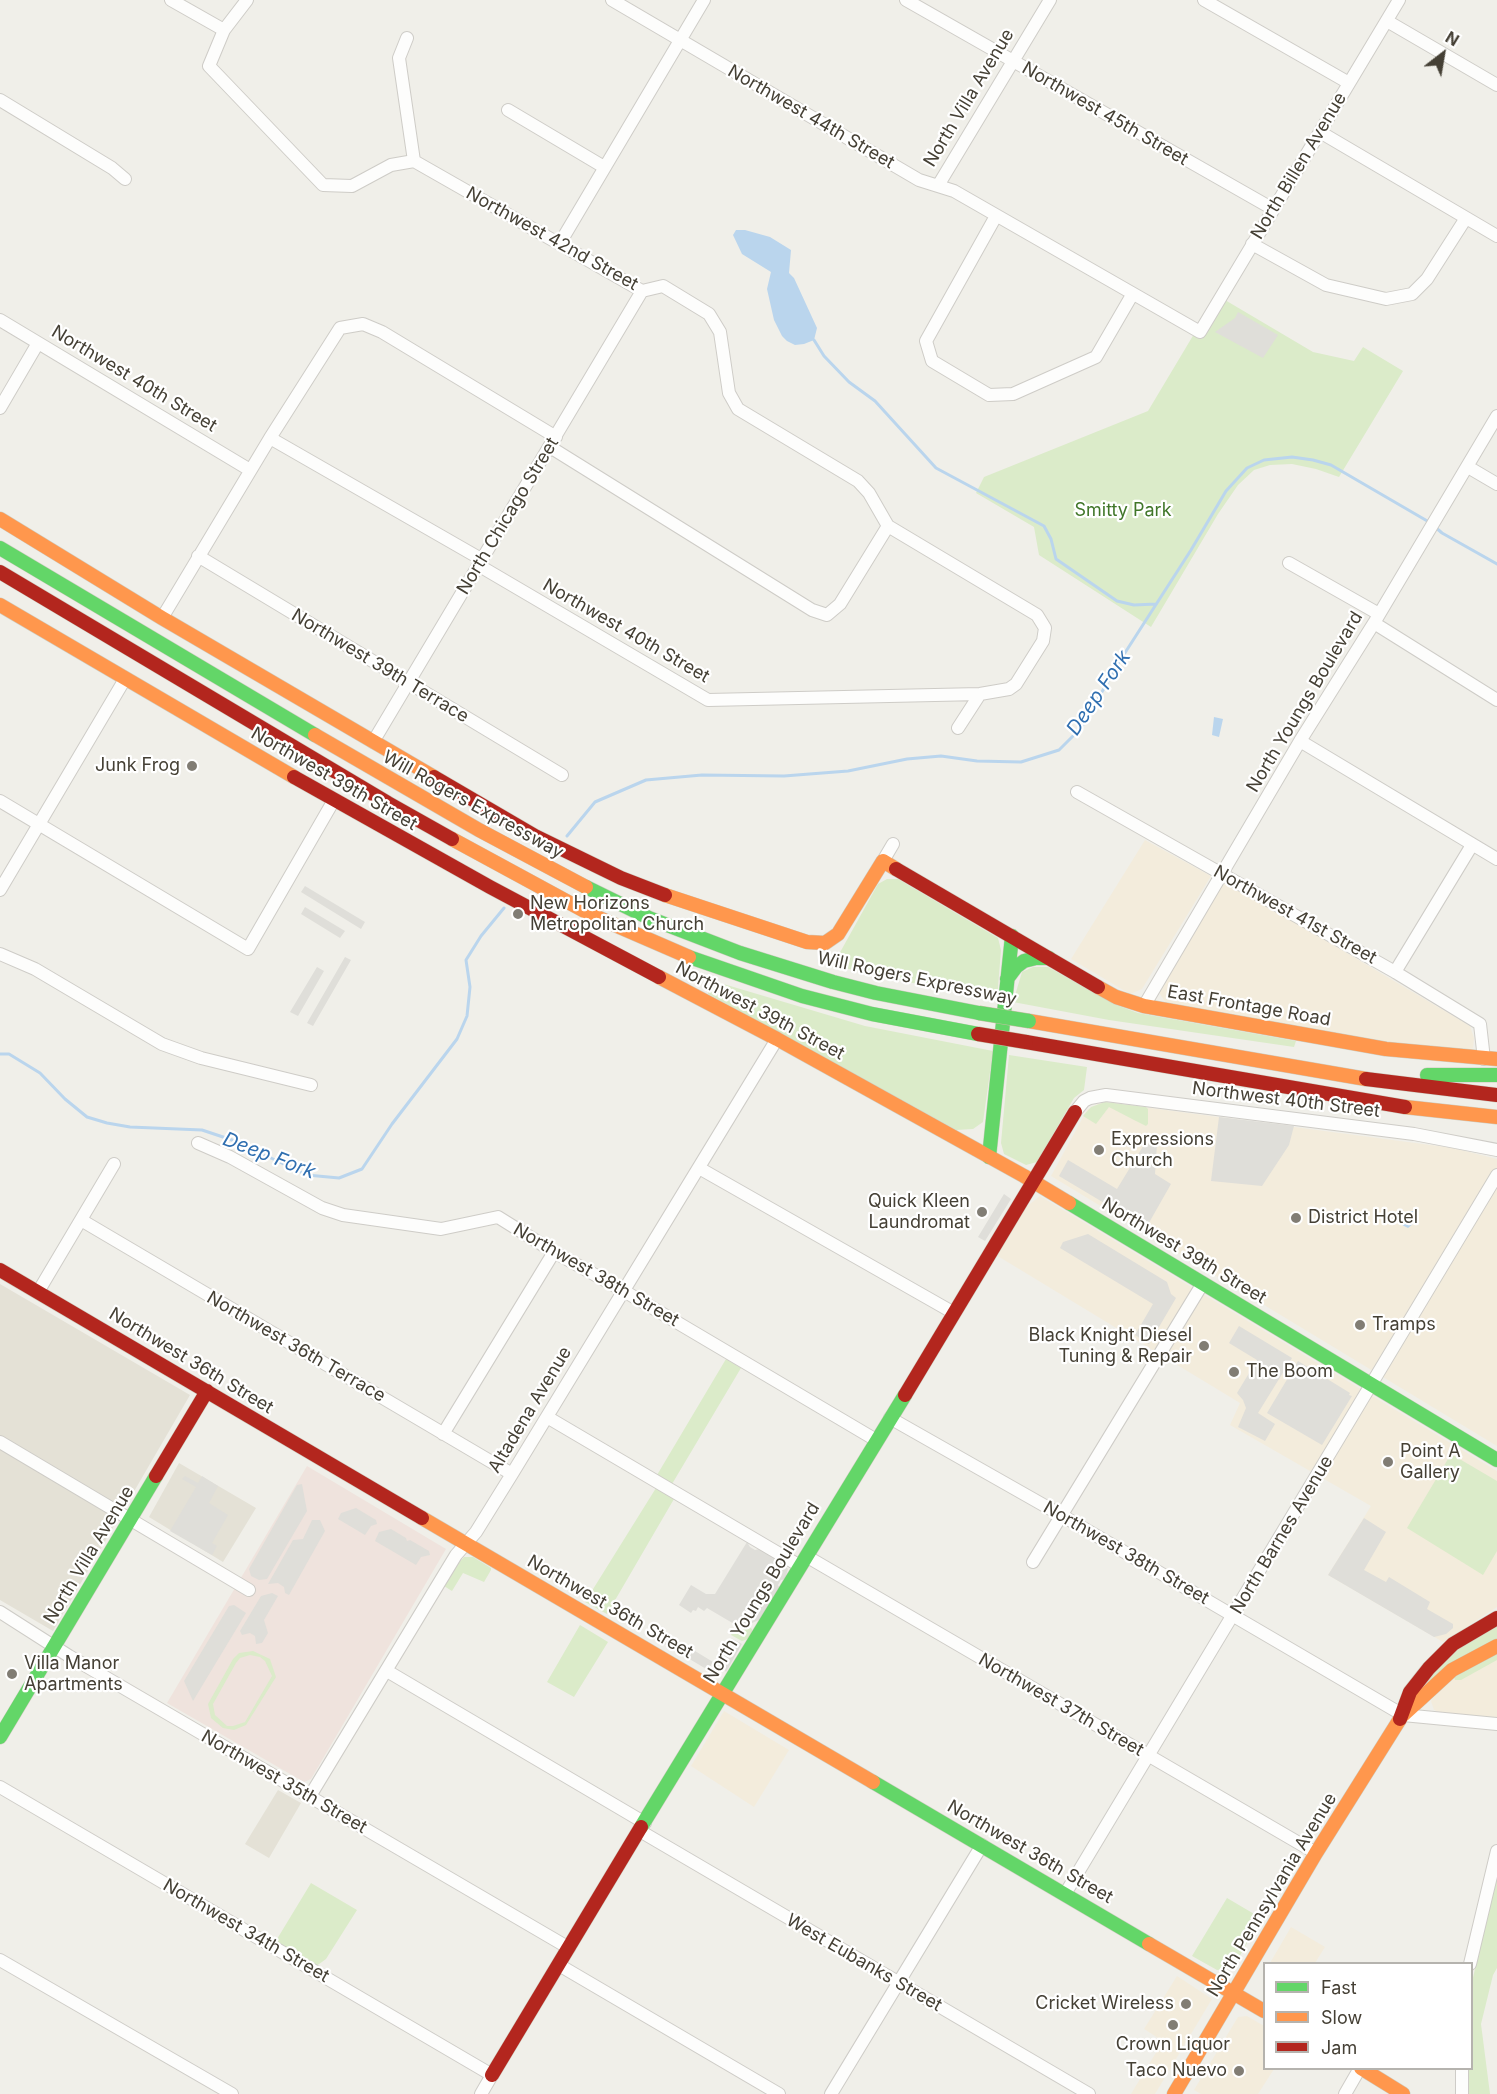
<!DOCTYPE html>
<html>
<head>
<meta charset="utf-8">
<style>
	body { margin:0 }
	#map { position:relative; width:1497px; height:2094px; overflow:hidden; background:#f0efe9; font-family:Inter,sans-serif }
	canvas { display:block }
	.legend { position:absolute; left:1263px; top:1962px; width:210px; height:108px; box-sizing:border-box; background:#fff; border:2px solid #b5b3ae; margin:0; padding:8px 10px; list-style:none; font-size:18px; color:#454035 }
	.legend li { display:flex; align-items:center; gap:12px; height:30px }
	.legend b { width:30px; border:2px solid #b5b3ae }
	.north { position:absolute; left:1413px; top:24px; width:60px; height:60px; -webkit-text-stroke:4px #fff; paint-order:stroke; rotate:31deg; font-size:16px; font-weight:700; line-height:24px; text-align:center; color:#454035 }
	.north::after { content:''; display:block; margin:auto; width:21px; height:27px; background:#454035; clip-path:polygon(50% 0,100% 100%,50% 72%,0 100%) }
</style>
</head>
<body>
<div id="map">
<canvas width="1497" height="2094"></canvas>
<ul class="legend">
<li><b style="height:8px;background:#63d668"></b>Fast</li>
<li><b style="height:8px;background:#ff974d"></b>Slow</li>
<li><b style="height:8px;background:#b3261e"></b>Jam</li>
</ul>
<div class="north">N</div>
</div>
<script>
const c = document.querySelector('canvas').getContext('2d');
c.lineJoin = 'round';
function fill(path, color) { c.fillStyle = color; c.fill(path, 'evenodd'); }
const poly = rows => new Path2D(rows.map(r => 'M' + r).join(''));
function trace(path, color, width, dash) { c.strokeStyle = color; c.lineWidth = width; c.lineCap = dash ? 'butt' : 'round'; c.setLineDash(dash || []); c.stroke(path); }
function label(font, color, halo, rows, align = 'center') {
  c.font = font + ' Inter,sans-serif'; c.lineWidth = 4.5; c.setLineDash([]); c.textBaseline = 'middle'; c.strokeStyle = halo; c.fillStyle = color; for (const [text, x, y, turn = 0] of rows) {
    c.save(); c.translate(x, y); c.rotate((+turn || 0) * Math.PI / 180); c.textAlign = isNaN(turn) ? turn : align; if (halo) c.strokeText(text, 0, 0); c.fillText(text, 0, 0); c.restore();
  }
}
fill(poly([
	[0,1284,190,1395,53,1631,0,1600],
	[179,1463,256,1508,223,1562,149,1517],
	[278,1790,301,1803,269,1858,245,1844]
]), '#e4e1d6');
fill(poly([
	[1145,840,1211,876,1142,989,1130,994,1071,959],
	[1223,884,1232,885,1470,1026,1474,1038,1473,1048,1458,1053,1413,1047,1166,1003,1160,994,1160,987],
	[1105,1102,1453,1148,1497,1159,1497,1446,1051,1176,1087,1110,1098,1104],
	[1040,1196,1497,1471,1497,1607,1443,1642,1328,1575,1371,1506,1230,1425,1240,1403,996,1255,1026,1207],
	[1497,1652,1497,1717,1444,1714,1434,1710,1431,1701,1436,1693,1454,1677],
	[724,1711,789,1750,754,1807,691,1766],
	[1291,1927,1325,1947,1315,1963,1270,1963],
	[1177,1976,1212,1999,1155,2094,1131,2094,1163,2041,1144,2029],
	[1247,2016,1264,2026,1264,2068,1274,2069,1258,2094,1201,2094,1194,2090,1238,2017]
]), '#f3ecdc');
fill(poly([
	[307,1466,446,1549,311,1779,304,1782,167,1703]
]), '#efe3dd');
fill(poly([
	[1225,300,1313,352,1354,361,1363,347,1403,371,1339,477,1316,469,1292,464,1270,465,1254,470,1238,485,1218,514,1151,627,1039,555,1034,527,976,493,984,477,1148,411,1194,334,1202,339],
	[887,879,898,879,998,938,1001,950,997,1000,873,975,833,965,878,884],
	[1033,967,1048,967,1114,1004,1138,1013,1296,1041,1294,1047,1109,1020,1013,1002,1022,972],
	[710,980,865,1026,993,1051,983,1122,973,1129,956,1130,708,994],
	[1009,1055,1087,1067,1084,1090,1074,1098,1037,1162,1026,1165,1004,1154,1001,1143],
	[1105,1102,1146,1107,1148,1109,1148,1124,1146,1126,1134,1120,1109,1107,1096,1124,1083,1116,1091,1107],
	[726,1359,741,1368,672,1484,657,1475],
	[1451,1454,1497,1481,1497,1551,1483,1575,1407,1528],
	[656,1488,674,1499,607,1614,585,1602],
	[464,1557,473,1557,491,1568,491,1570,484,1582,463,1573,452,1591,444,1586,456,1566],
	[580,1625,608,1642,574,1697,547,1682],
	[1497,1625,1497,1640,1421,1686,1453,1651],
	[748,1626,752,1629,752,1633,748,1639,742,1641,731,1635,736,1627,741,1629],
	[253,1651,270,1659,276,1677,246,1725,234,1730,223,1728,211,1718,208,1704,233,1659,239,1653],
	[250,1655,260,1657,265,1661,272,1676,245,1722,233,1726,227,1726,215,1715,213,1704,236,1663,240,1658],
	[1497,1652,1497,1660,1461,1680,1455,1680,1454,1677],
	[1497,1872,1497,1968,1493,1975,1481,2024,1490,2094,1467,2094,1466,2069,1472,2068,1472,1982],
	[311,1883,357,1910,326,1959,315,1967,274,1944],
	[1227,1898,1261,1918,1233,1968,1217,1970,1192,1956]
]), '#dbebc9');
fill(poly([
	[1238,312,1278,335,1263,358,1215,332,1235,318],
	[305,886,365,922,361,929,301,892],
	[305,907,345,931,340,938,301,914],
	[345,957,351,960,313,1026,307,1023],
	[317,967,324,971,298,1016,290,1012],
	[1219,1117,1294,1126,1289,1145,1262,1186,1211,1181],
	[1145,1143,1157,1144,1155,1174,1171,1184,1146,1228,1059,1176,1068,1160,1117,1189],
	[1004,1194,1011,1199,985,1241,978,1237],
	[1088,1234,1167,1282,1171,1294,1176,1298,1149,1344,1135,1335,1153,1304,1060,1248,1063,1242],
	[1239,1326,1292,1358,1258,1413,1275,1424,1265,1441,1238,1427,1246,1408,1243,1400,1237,1393,1257,1360,1229,1343],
	[1298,1361,1350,1393,1349,1395,1352,1396,1322,1445,1267,1413],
	[185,1476,198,1483,202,1476,218,1486,209,1503,228,1515,212,1543,217,1546,212,1555,170,1531,196,1487,182,1479],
	[302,1484,307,1511,267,1579,259,1580,251,1576,249,1569,297,1485],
	[356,1508,376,1520,377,1524,371,1526,365,1535,338,1519,341,1513],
	[1364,1518,1386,1532,1364,1570,1386,1582,1389,1577,1430,1602,1427,1609,1453,1624,1453,1628,1446,1634,1434,1637,1328,1575],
	[312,1520,320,1520,325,1531,289,1595,285,1593,284,1587,278,1583,268,1584,293,1540,303,1539],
	[391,1529,406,1538,407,1541,410,1540,429,1551,430,1555,421,1557,416,1565,375,1541,379,1532],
	[747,1542,750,1547,755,1550,759,1549,784,1564,788,1569,785,1579,781,1580,778,1585,780,1589,761,1619,741,1628,707,1608,704,1611,698,1607,696,1611,693,1610,691,1613,679,1605,691,1585,706,1594,715,1594],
	[272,1593,278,1596,264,1620,268,1633,262,1643,256,1644,255,1636,250,1633,242,1635,240,1631,261,1596],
	[234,1605,246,1613,193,1701,184,1681,229,1606],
	[664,1632,713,1662,708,1670,659,1641],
	[731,1638,742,1644,726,1672,718,1662,720,1659,727,1663,729,1659,722,1654]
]), '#dfded9');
fill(poly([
	[736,230,745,230,770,237,791,250,789,273,794,278,817,328,814,340,804,344,795,345,787,341,782,336,774,320,767,289,771,272,742,254,733,235],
	[1214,717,1223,719,1219,737,1212,735],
	[1409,1211,1413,1211,1416,1213,1415,1222,1408,1228,1402,1225,1402,1222]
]), '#bad5ed');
trace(poly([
	[814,340,824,356,849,382,875,401,936,468,1044,526,1051,539,1056,559,1117,601,1134,605,1156,604],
	[1434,526,1442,533,1497,564],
	[567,836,595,802,646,780,702,775,784,776,848,771,907,759,941,756,977,761,1021,762,1059,750,1081,728,1121,659,1191,550,1226,491,1247,468,1264,460,1292,457,1313,460,1331,465,1429,522],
	[0,1054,9,1054,40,1073,65,1099,87,1117,107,1123,130,1127,202,1130,235,1141,307,1175,339,1178,362,1169,392,1124,457,1039,467,1016,470,987,466,960,481,936,504,908]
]), '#bad5ed', 3);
const street = poly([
	[171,0,224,30],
	[247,0,224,30,209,66,323,185,352,186,391,165,414,161,642,291,663,286,709,314,720,332,729,393,738,409,858,481,869,493,888,526,1037,615,1045,628,1043,641,1016,684,1009,689,980,694,708,700,478,565],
	[612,0,919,180,954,191,1200,332,1399,0],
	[906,0,1273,209],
	[1204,0,1349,83],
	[1387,21,1497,85],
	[407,38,399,58,414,161],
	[0,100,112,168,125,179],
	[508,110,604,167],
	[1320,132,1497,236],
	[939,184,1050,0],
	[996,216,926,341,932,361,989,395,1013,394,1096,357,1132,295],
	[560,243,704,0],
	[1252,244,1326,285,1386,299,1412,294,1427,279,1466,218],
	[0,320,250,470],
	[0,408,38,343],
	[270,438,481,559],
	[550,447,812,610,827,615,840,604,888,526],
	[1468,467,1497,484],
	[198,556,562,775],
	[1289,563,1379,614],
	[162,618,270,438,340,328,363,324,382,332,556,437],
	[1374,623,1497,700],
	[958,728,980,694],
	[1300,741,1497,859],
	[373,742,642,291],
	[1077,792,1395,972,1480,1024,1484,1059],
	[0,801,248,949,334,800],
	[883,861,893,844],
	[0,890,125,679],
	[0,954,35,969,162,1044,201,1058,311,1085],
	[1395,972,1472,845],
	[1144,1006,1300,741,1374,623,1497,416],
	[1075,1112,1084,1101,1090,1098,1106,1095,1414,1134,1497,1150],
	[198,1143,230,1157,322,1208,343,1215,441,1229,498,1217,554,1252,624,1291,876,1440],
	[699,1168,954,1313],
	[81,1220,512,1474],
	[38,1292,114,1164],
	[547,1417,800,1566],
	[890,1418,1061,1515,1403,1715,1497,1724],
	[443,1434,554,1252],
	[0,1442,249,1590],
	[806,1556,1316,1853],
	[1033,1562,1203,1283],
	[0,1612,69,1656,569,1948],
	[387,1671,645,1823],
	[0,1787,492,2075,481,2094],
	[310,1796,456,1555,476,1532,512,1474,777,1039],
	[640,1831,1089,2094],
	[1065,1894,1497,1175],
	[0,1960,232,2094],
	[1470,1964,1497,1851],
	[559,1965,779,2094],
	[1462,2068,1462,2094],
	[831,2094,982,1845],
	[1345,2094,1360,2068]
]);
const fast = poly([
	[0,548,315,735],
	[586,887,649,918,740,953,833,982,876,993,979,1013],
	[689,957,802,996,872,1014,978,1034],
	[1007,979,1016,967,1024,961,1036,958,1049,958],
	[1427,1075,1497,1075],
	[989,1157,1012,936],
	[1069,1203,1497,1460],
	[0,1737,156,1476],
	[873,1782,1149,1944],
	[641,1827,905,1395]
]);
const slow = poly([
	[0,519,162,618,434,777],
	[0,605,294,777],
	[315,735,479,830,586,887],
	[452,839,592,915,689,957],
	[665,895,807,942,825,943,838,934,883,861,896,869],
	[659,977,777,1039,1024,1176,1069,1203],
	[1098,987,1116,997,1144,1006,1386,1049,1497,1059],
	[1029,1021,1366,1079],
	[1405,1107,1497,1117],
	[422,1518,873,1782],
	[1403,1715,1452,1670,1497,1646],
	[1149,1944,1264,2011],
	[1361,2068,1403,2094],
	[1174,2094,1316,1853,1400,1719]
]);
const jam = poly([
	[0,572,388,803,452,839],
	[294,777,490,887,659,977],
	[434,777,535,836,621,878,665,895],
	[896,869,1098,987],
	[1026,1042,1405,1107],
	[1366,1079,1497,1095],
	[0,1270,422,1518],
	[905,1395,1075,1112],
	[156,1476,207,1391],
	[1400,1719,1410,1692,1429,1668,1453,1644,1497,1618],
	[492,2075,641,1827]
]);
trace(street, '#ceccc7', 14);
trace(fast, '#ceccc0', 15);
trace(slow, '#ceccc0', 15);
trace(jam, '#ceccc0', 15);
trace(street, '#fdfdfc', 12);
trace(fast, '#63d668', 14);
trace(slow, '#ff974d', 14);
trace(jam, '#b3261e', 14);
const fastBridge = poly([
	[979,1013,1029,1021]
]);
const jamBridge = poly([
	[978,1034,1026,1042]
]);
trace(fastBridge, '#c7bea5', 15, []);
trace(jamBridge, '#c7bea5', 15, []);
trace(fastBridge, '#63d668', 14);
trace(jamBridge, '#b3261e', 14);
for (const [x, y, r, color] of [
	[192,766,6,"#817d74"],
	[518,914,6,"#817d74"],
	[1099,1150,6,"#817d74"],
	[982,1212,6,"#817d74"],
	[1296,1218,6,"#817d74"],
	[1360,1325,6,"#817d74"],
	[1204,1346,6,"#817d74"],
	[1234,1372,6,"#817d74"],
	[1388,1462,6,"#817d74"],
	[12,1674,6,"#817d74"],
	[1186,2004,6,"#817d74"],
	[1173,2025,6,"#817d74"],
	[1239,2071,6,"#817d74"]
]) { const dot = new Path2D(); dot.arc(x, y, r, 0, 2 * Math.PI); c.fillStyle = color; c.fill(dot); trace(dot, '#fff', 2); }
label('18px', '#454035', '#fff', [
	["North Villa Avenue",969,98,-59],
	["Northwest 45th Street",1105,114,30],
	["Northwest 44th Street",811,117,30],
	["North Billen Avenue",1299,166,-59],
	["Northwest 42nd Street",552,239,29],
	["Northwest 40th Street",134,379,31],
	["North Chicago Street",508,516,-59],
	["Northwest 40th Street",626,631,30],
	["Northwest 39th Terrace",380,666,31],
	["North Youngs Boulevard",1305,702,-59],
	["Northwest 39th Street",334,779,30],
	["Will Rogers Expressway",473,805,29],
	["Northwest 41st Street",1295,915,29],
	["Will Rogers Expressway",917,979,12],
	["East Frontage Road",1249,1006,10],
	["Northwest 39th Street",760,1011,28],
	["Northwest 40th Street",1286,1100,7],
	["Northwest 39th Street",1184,1251,31],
	["Northwest 38th Street",596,1275,30],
	["Northwest 36th Terrace",296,1347,30],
	["Northwest 36th Street",191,1361,31],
	["Altadena Avenue",530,1410,-59],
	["North Barnes Avenue",1282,1535,-59],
	["Northwest 38th Street",1126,1553,30],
	["North Villa Avenue",89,1555,-59],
	["North Youngs Boulevard",762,1593,-59],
	["Northwest 36th Street",610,1607,30],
	["Northwest 37th Street",1061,1705,30],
	["Northwest 35th Street",284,1782,30],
	["Northwest 36th Street",1030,1852,30],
	["North Pennsylvania Avenue",1272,1895,-59],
	["Northwest 34th Street",246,1931,30],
	["West Eubanks Street",864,1963,30]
]);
label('18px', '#407629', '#fff', [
	["Smitty Park",1123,511]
]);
label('18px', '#454035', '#fff', [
	["Junk Frog",180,766,"right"],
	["New Horizons",530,904],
	["Metropolitan Church",530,925],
	["Expressions",1111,1140],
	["Church",1111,1161],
	["Quick Kleen",970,1202,"right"],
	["Laundromat",970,1223,"right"],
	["District Hotel",1308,1218],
	["Tramps",1372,1325],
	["Black Knight Diesel",1192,1336,"right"],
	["Tuning & Repair",1192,1357,"right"],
	["The Boom",1246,1372],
	["Point A",1400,1452],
	["Gallery",1400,1473],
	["Villa Manor",24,1664],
	["Apartments",24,1685],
	["Cricket Wireless",1174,2004,"right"],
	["Crown Liquor",1173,2045,"center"],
	["Taco Nuevo",1227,2071,"right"]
], 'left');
label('italic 20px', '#306fb0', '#fff', [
	["Deep Fork",1099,693,-56],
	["Deep Fork",269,1156,21]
]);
</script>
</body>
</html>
